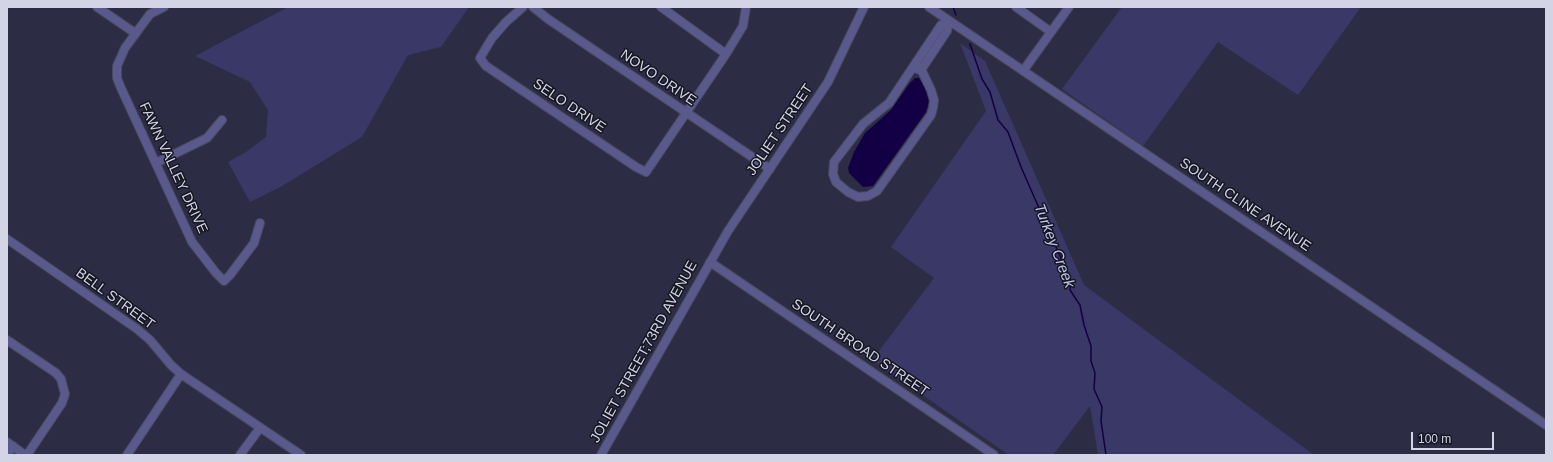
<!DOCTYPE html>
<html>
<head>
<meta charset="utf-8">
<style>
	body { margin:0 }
	#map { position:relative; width:1553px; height:462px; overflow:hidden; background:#2c2d45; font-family:Helvetica,sans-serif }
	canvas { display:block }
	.frame { position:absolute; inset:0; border:8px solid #d3d4e5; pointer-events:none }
	.scale { position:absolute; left:1411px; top:432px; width:83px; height:18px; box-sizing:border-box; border:2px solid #d3d4e5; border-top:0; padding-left:5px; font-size:12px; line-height:14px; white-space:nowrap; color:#d3d4e5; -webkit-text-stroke:3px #161622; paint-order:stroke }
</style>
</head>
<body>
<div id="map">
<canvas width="1553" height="462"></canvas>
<div class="frame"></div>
<div class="scale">100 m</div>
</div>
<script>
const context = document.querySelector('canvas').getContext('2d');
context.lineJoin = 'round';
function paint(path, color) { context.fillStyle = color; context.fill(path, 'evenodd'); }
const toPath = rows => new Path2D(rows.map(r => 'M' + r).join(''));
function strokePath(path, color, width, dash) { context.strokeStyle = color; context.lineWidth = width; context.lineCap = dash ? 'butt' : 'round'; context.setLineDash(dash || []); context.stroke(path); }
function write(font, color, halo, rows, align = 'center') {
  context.font = font + ' Helvetica,sans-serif'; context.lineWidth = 3; context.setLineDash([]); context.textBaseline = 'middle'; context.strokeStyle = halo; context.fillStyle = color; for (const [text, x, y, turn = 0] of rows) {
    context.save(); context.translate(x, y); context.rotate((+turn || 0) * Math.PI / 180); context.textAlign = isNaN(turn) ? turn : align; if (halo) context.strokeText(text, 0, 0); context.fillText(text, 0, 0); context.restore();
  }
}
paint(toPath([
	[288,7,469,7,441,47,408,55,362,137,282,186,250,202,228,162,246,152,266,137,268,110,250,82,195,56],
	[1122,7,1361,7,1298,95,1218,42,1143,146,1062,89],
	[960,43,985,61,1084,285,1314,455,1098,455,1090,406,1053,455,1009,455,872,360,934,278,891,247,986,111]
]), '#393866');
paint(toPath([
	[915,78,919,78,927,91,929,103,926,112,873,186,863,187,849,173,848,168,854,152,865,133,891,110,909,84]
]), '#130044');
strokePath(toPath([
	[953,7,956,15],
	[970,44,982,79,990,92,998,120,1008,132,1021,167,1071,281,1070,290,1080,305,1084,325,1091,346,1091,361,1095,373,1094,389,1102,407,1101,421,1106,455]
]), '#130044', 1.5);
const minor = toPath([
	[97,7,135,33],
	[164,7,150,14,125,48,117,66,117,78,121,88,192,242,216,273,224,281,230,275,254,243,260,223],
	[523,7,506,22,492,38,480,58,486,66,636,167,646,172,726,54,743,26,746,7],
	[533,7,548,19,770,169],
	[661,7,726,54],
	[929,7,1546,425],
	[1016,7,1051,32],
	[913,67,922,71,931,90,934,100,933,108,931,115,877,191,868,196,858,197,848,192,836,182,833,174,834,162,863,124,889,103,941,25,949,21],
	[921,70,947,31,949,21],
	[1023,71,1069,7],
	[156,163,207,138,222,120],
	[7,239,137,329,150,340,171,365,181,374,301,455],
	[710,262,994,455],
	[7,340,56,373,61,379,65,394,62,403,27,455],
	[7,442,25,455],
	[7,455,13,446],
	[127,455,181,374],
	[240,455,260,428],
	[601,455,728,231,828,82,864,7]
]);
strokePath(minor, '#47485f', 10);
strokePath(minor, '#595a8b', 8);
write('14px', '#d3d4e5', '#161622', [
	["NOVO DRIVE",658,78,34],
	["SELO DRIVE",569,106,34],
	["JOLIET STREET",780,130,-56],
	["FAWN VALLEY DRIVE",173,168,65],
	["SOUTH CLINE AVENUE",1245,205,34],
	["BELL STREET",115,299,36],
	["SOUTH BROAD STREET",860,348,34],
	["JOLIET STREET;73RD AVENUE",644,352,-61]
]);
write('italic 15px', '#c4c6f0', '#161622', [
	["Turkey Creek",1054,246,69]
]);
</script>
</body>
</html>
